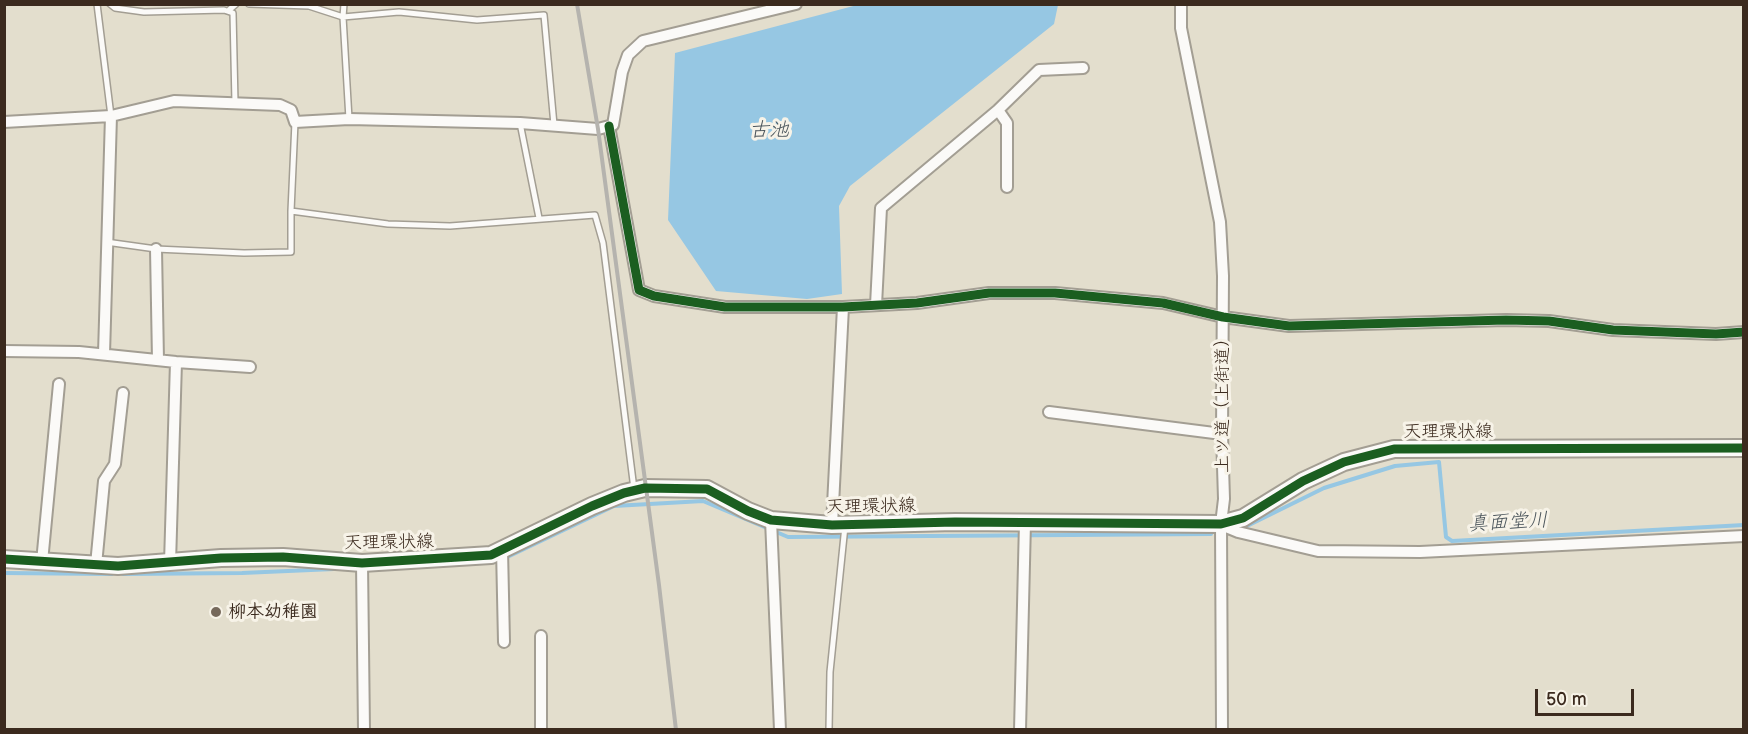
<!DOCTYPE html>
<html>
<head>
<meta charset="utf-8">
<style>
	body { margin:0 }
	#map { position:relative; width:1748px; height:734px; overflow:hidden; background:#e3decd; font-family:"Balsamiq Sans",sans-serif }
	canvas { display:block }
	.frame { position:absolute; inset:0; border:6px solid #3b2a1e; pointer-events:none }
	.scale { position:absolute; left:1535px; top:689px; width:99px; height:27px; box-sizing:border-box; border:3px solid #3b2a1e; border-top:0; padding-left:8px; font-size:18px; line-height:21px; white-space:nowrap; color:#3b2a1e; -webkit-text-stroke:4px #f7f3e8; paint-order:stroke }
</style>
</head>
<body>
<div id="map">
<canvas width="1748" height="734"></canvas>
<div class="frame"></div>
<div class="scale">50 m</div>
</div>
<script>
const context = document.querySelector('canvas').getContext('2d');
context.lineJoin = 'round';
function paint(path, color) { context.fillStyle = color; context.fill(path, 'evenodd'); }
const toPath = rows => new Path2D(rows.map(r => 'M' + r).join(''));
function strokePath(path, color, width, dash) { context.strokeStyle = color; context.lineWidth = width; context.lineCap = dash ? 'butt' : 'round'; context.setLineDash(dash || []); context.stroke(path); }
function write(font, color, halo, rows, align = 'center') {
  context.font = font + ' "Balsamiq Sans","Klee One",sans-serif'; context.lineWidth = 6; context.setLineDash([]); context.textBaseline = 'middle'; context.strokeStyle = halo; context.fillStyle = color; for (const [text, x, y, turn = 0] of rows) {
    context.save(); context.translate(x, y); context.rotate((+turn || 0) * Math.PI / 180); context.textAlign = isNaN(turn) ? turn : align; if (halo) context.strokeText(text, 0, 0); context.fillText(text, 0, 0); context.restore();
  }
}
paint(toPath([
	[861,4,1058,5,1054,24,850,186,839,206,842,294,807,299,716,291,668,220,675,53]
]), '#96c7e3');
strokePath(toPath([
	[1247,526,1324,488,1395,466,1439,462,1446,537,1452,541,1744,525],
	[492,562,499,561,614,506,703,501,788,537,1211,534],
	[4,573,112,574],
	[123,574,242,573,334,569]
]), '#96c7e3', 4);
const service = toPath([
	[97,4,111,116],
	[110,4,115,8,144,12,224,10,233,13,235,103],
	[249,4,309,6,343,17,399,12,477,20,544,15,554,125],
	[344,4,343,17,349,119],
	[228,11,236,4],
	[520,123,539,218],
	[291,211,388,224,450,226,595,215,603,243,634,489],
	[106,242,156,249,244,253,291,252,291,211,295,122],
	[829,730,830,672,845,526]
]);
const minor = toPath([
	[1181,4,1181,28,1220,222,1223,276,1222,434,1224,499,1221,524,1222,730],
	[998,110,1007,123,1007,187],
	[4,122,111,116,174,101,280,105,291,110,295,122,349,119,520,123,598,129,613,125,622,72,628,55,643,41,796,4],
	[609,126,639,290,654,296,725,307,843,307,917,303,989,293,1055,293,1163,303,1223,317,1289,326,1506,320,1549,321,1613,330,1716,334,1744,332],
	[156,249,158,360],
	[876,305,881,208,998,110,1039,70,1083,68],
	[4,351,79,352,176,362,250,367],
	[104,354,111,116],
	[1049,412,1222,434],
	[771,520,780,730],
	[832,525,843,307],
	[1221,525,1238,532,1318,551,1420,552,1744,536],
	[502,549,504,642],
	[42,562,59,384],
	[170,563,176,362],
	[362,563,364,730],
	[96,565,104,481,115,464,123,393],
	[541,636,541,730],
	[1020,730,1025,522]
]);
const primary = toPath([
	[4,559,118,566,221,558,283,557,362,563,491,555,592,506,624,493,645,488,707,489,748,511,771,520,832,525,955,522,1221,524,1243,518,1303,481,1344,462,1394,449,1744,448]
]);
strokePath(service, '#a39e93', 8);
strokePath(minor, '#a39e93', 14);
strokePath(primary, '#a39e93', 20);
strokePath(service, '#fbfaf8', 5);
strokePath(minor, '#fbfaf8', 10);
strokePath(primary, '#fbfaf8', 16);
strokePath(toPath([
	[577,4,598,129,659,585,676,730]
]), '#b5b3ae', 4);
strokePath(toPath([
	[609,126,639,290,654,296,725,307,843,307,917,303,989,293,1055,293,1163,303,1223,317,1289,326,1506,320,1549,321,1613,330,1716,334,1744,332],
	[4,559,118,566,221,558,283,557,362,563,491,555,592,506,624,493,645,488,707,489,748,511,771,520,832,525,955,522,1221,524,1243,518,1303,481,1344,462,1394,449,1744,448]
]), '#1b5e20', 9);
for (const [x, y, r, color] of [
	[216,612,6,"#76695b"]
]) { const dot = new Path2D(); dot.arc(x, y, r, 0, 2 * Math.PI); context.fillStyle = color; context.fill(dot); strokePath(dot, '#f7f3e8', 2); }
write('18px', '#3b2a1e', '#f7f3e8', [
	["上ツ道（上街道）",1223,401,-90],
	["天理環状線",1448,432],
	["天理環状線",871,507,-1],
	["天理環状線",389,543,-1]
]);
write('bold 18px', '#3b2a1e', '#f7f3e8', [
	["柳本幼稚園",228,612]
], 'left');
write('italic 20px', '#4c565c', '#f7f3e8', [
	["古池",769,131],
	["真面堂川",1508,523,-3]
]);
</script>
</body>
</html>
